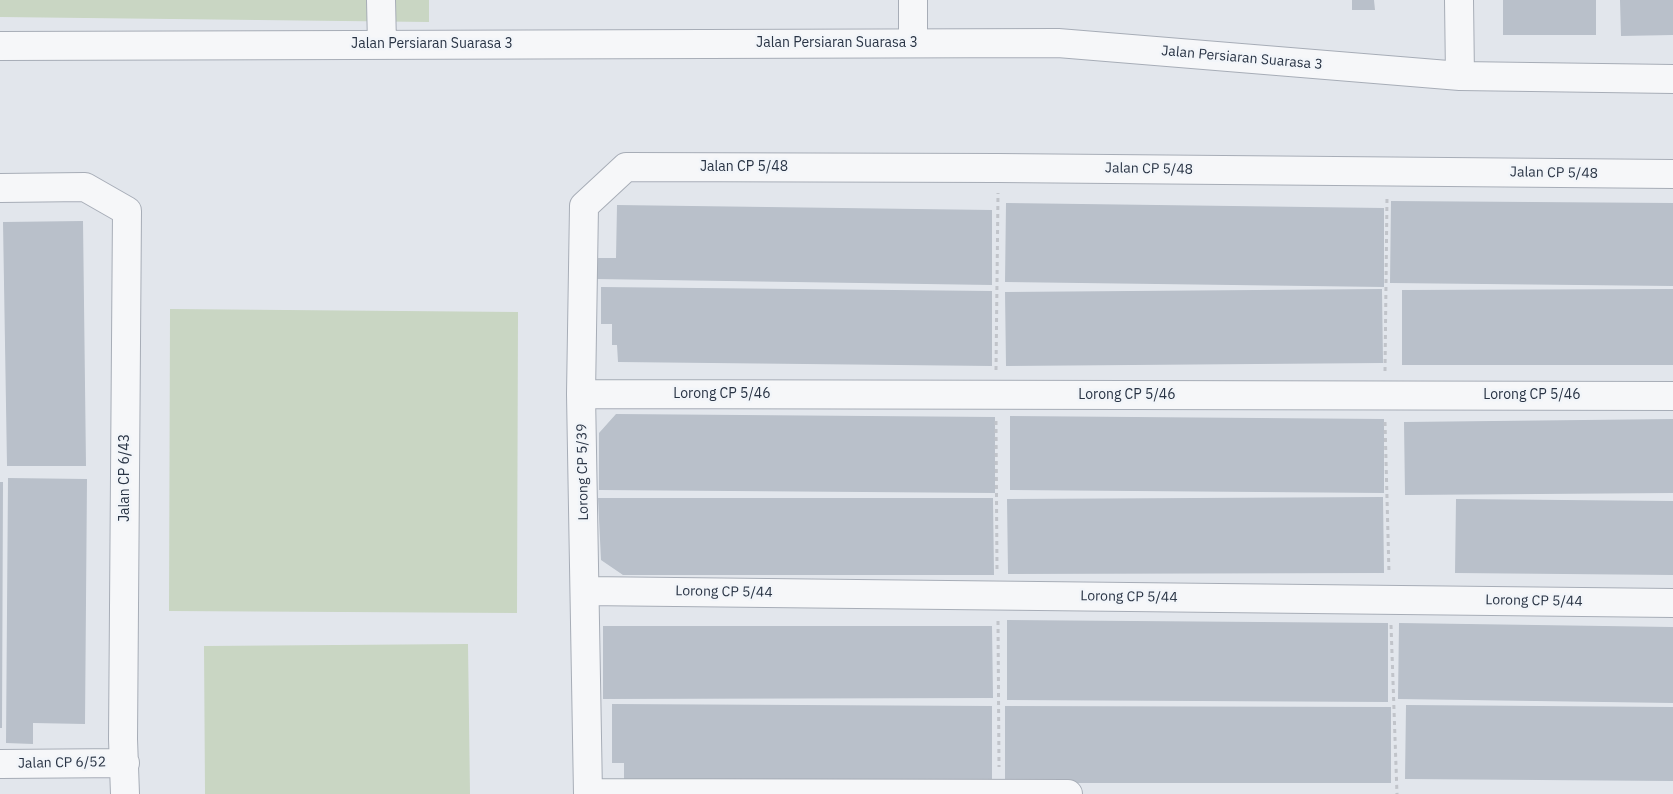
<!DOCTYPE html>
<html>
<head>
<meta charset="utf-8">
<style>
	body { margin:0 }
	canvas { display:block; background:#e2e6ec }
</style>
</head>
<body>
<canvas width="1673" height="794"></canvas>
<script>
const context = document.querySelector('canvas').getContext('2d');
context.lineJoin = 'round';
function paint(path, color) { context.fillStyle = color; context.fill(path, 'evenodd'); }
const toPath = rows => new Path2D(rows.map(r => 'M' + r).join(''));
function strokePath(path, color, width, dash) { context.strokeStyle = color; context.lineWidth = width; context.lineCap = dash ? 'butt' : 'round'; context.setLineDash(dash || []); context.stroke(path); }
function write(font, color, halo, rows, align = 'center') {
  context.font = font + ' "IBM Plex Sans",sans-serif'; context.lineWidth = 5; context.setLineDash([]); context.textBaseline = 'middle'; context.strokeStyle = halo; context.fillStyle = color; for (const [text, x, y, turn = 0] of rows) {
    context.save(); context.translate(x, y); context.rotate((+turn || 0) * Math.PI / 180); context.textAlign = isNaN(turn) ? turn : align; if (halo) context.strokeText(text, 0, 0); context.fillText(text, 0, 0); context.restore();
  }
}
paint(toPath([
	[0,0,429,0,429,22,0,17],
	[170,309,518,312,517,613,169,611],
	[468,644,470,794,205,794,204,646]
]), '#c9d6c3');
paint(toPath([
	[1352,0,1374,0,1375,10,1352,10],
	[1503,0,1596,0,1596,35,1503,35],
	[1620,0,1673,0,1673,35,1621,36],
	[1391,201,1673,203,1673,286,1390,283],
	[1006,203,1384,208,1384,287,1005,282],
	[617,205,992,210,992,285,595,279,595,258,616,258],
	[83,221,86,466,7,466,3,222],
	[601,287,992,291,992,366,618,362,617,345,612,345,612,324,601,324],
	[1382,289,1383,363,1006,366,1005,292],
	[1673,289,1673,365,1402,365,1402,290],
	[616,414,995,417,995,493,599,490,599,433],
	[1010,416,1384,419,1384,493,1010,490],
	[1673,419,1673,493,1405,495,1404,422],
	[8,478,87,479,85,724,33,723,33,744,6,743],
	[0,482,3,482,2,728,0,728],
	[1383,497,1384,573,1008,574,1007,499],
	[598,498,993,498,994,575,623,575,601,560],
	[1456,499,1673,501,1673,575,1455,573],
	[1007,620,1388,623,1388,702,1007,700],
	[1399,623,1673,627,1673,703,1398,699],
	[603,626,992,626,993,698,603,699],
	[612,704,992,706,992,783,624,781,624,763,612,763],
	[1406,705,1673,707,1673,781,1405,779],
	[1005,706,1391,707,1391,783,1005,783]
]), '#b9c0ca');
const minor = toPath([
	[381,0,382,44],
	[913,0,913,42],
	[1459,0,1460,76],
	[0,46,1058,43,1460,76,1673,79],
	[0,188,85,187,127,211,123,739,125,794],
	[581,394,1673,396],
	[585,591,1673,603],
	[0,764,125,763],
	[588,793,1068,794],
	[588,794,581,394,584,206,626,167,998,168,1673,174]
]);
strokePath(minor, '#a7adb7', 30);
strokePath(toPath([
	[996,370,998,193],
	[1385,371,1387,197],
	[996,421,997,570],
	[1385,422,1389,573],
	[998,621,999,767],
	[1391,625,1397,794]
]), '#c1c4ca', 3, [4, 4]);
strokePath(minor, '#f6f7f9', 28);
write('14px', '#293445', '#f2f5f9', [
	["Jalan Persiaran Suarasa 3",837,43],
	["Jalan Persiaran Suarasa 3",432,44],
	["Jalan Persiaran Suarasa 3",1242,58,5],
	["Jalan CP 5/48",744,167],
	["Jalan CP 5/48",1149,169,1],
	["Jalan CP 5/48",1554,173,1],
	["Lorong CP 5/46",722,394],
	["Lorong CP 5/46",1127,395],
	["Lorong CP 5/46",1532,395],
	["Lorong CP 5/39",583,472,-91],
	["Jalan CP 6/43",125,478,-90],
	["Lorong CP 5/44",724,592,1],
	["Lorong CP 5/44",1129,597,1],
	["Lorong CP 5/44",1534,601,1],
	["Jalan CP 6/52",62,763,-1]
]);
</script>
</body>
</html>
